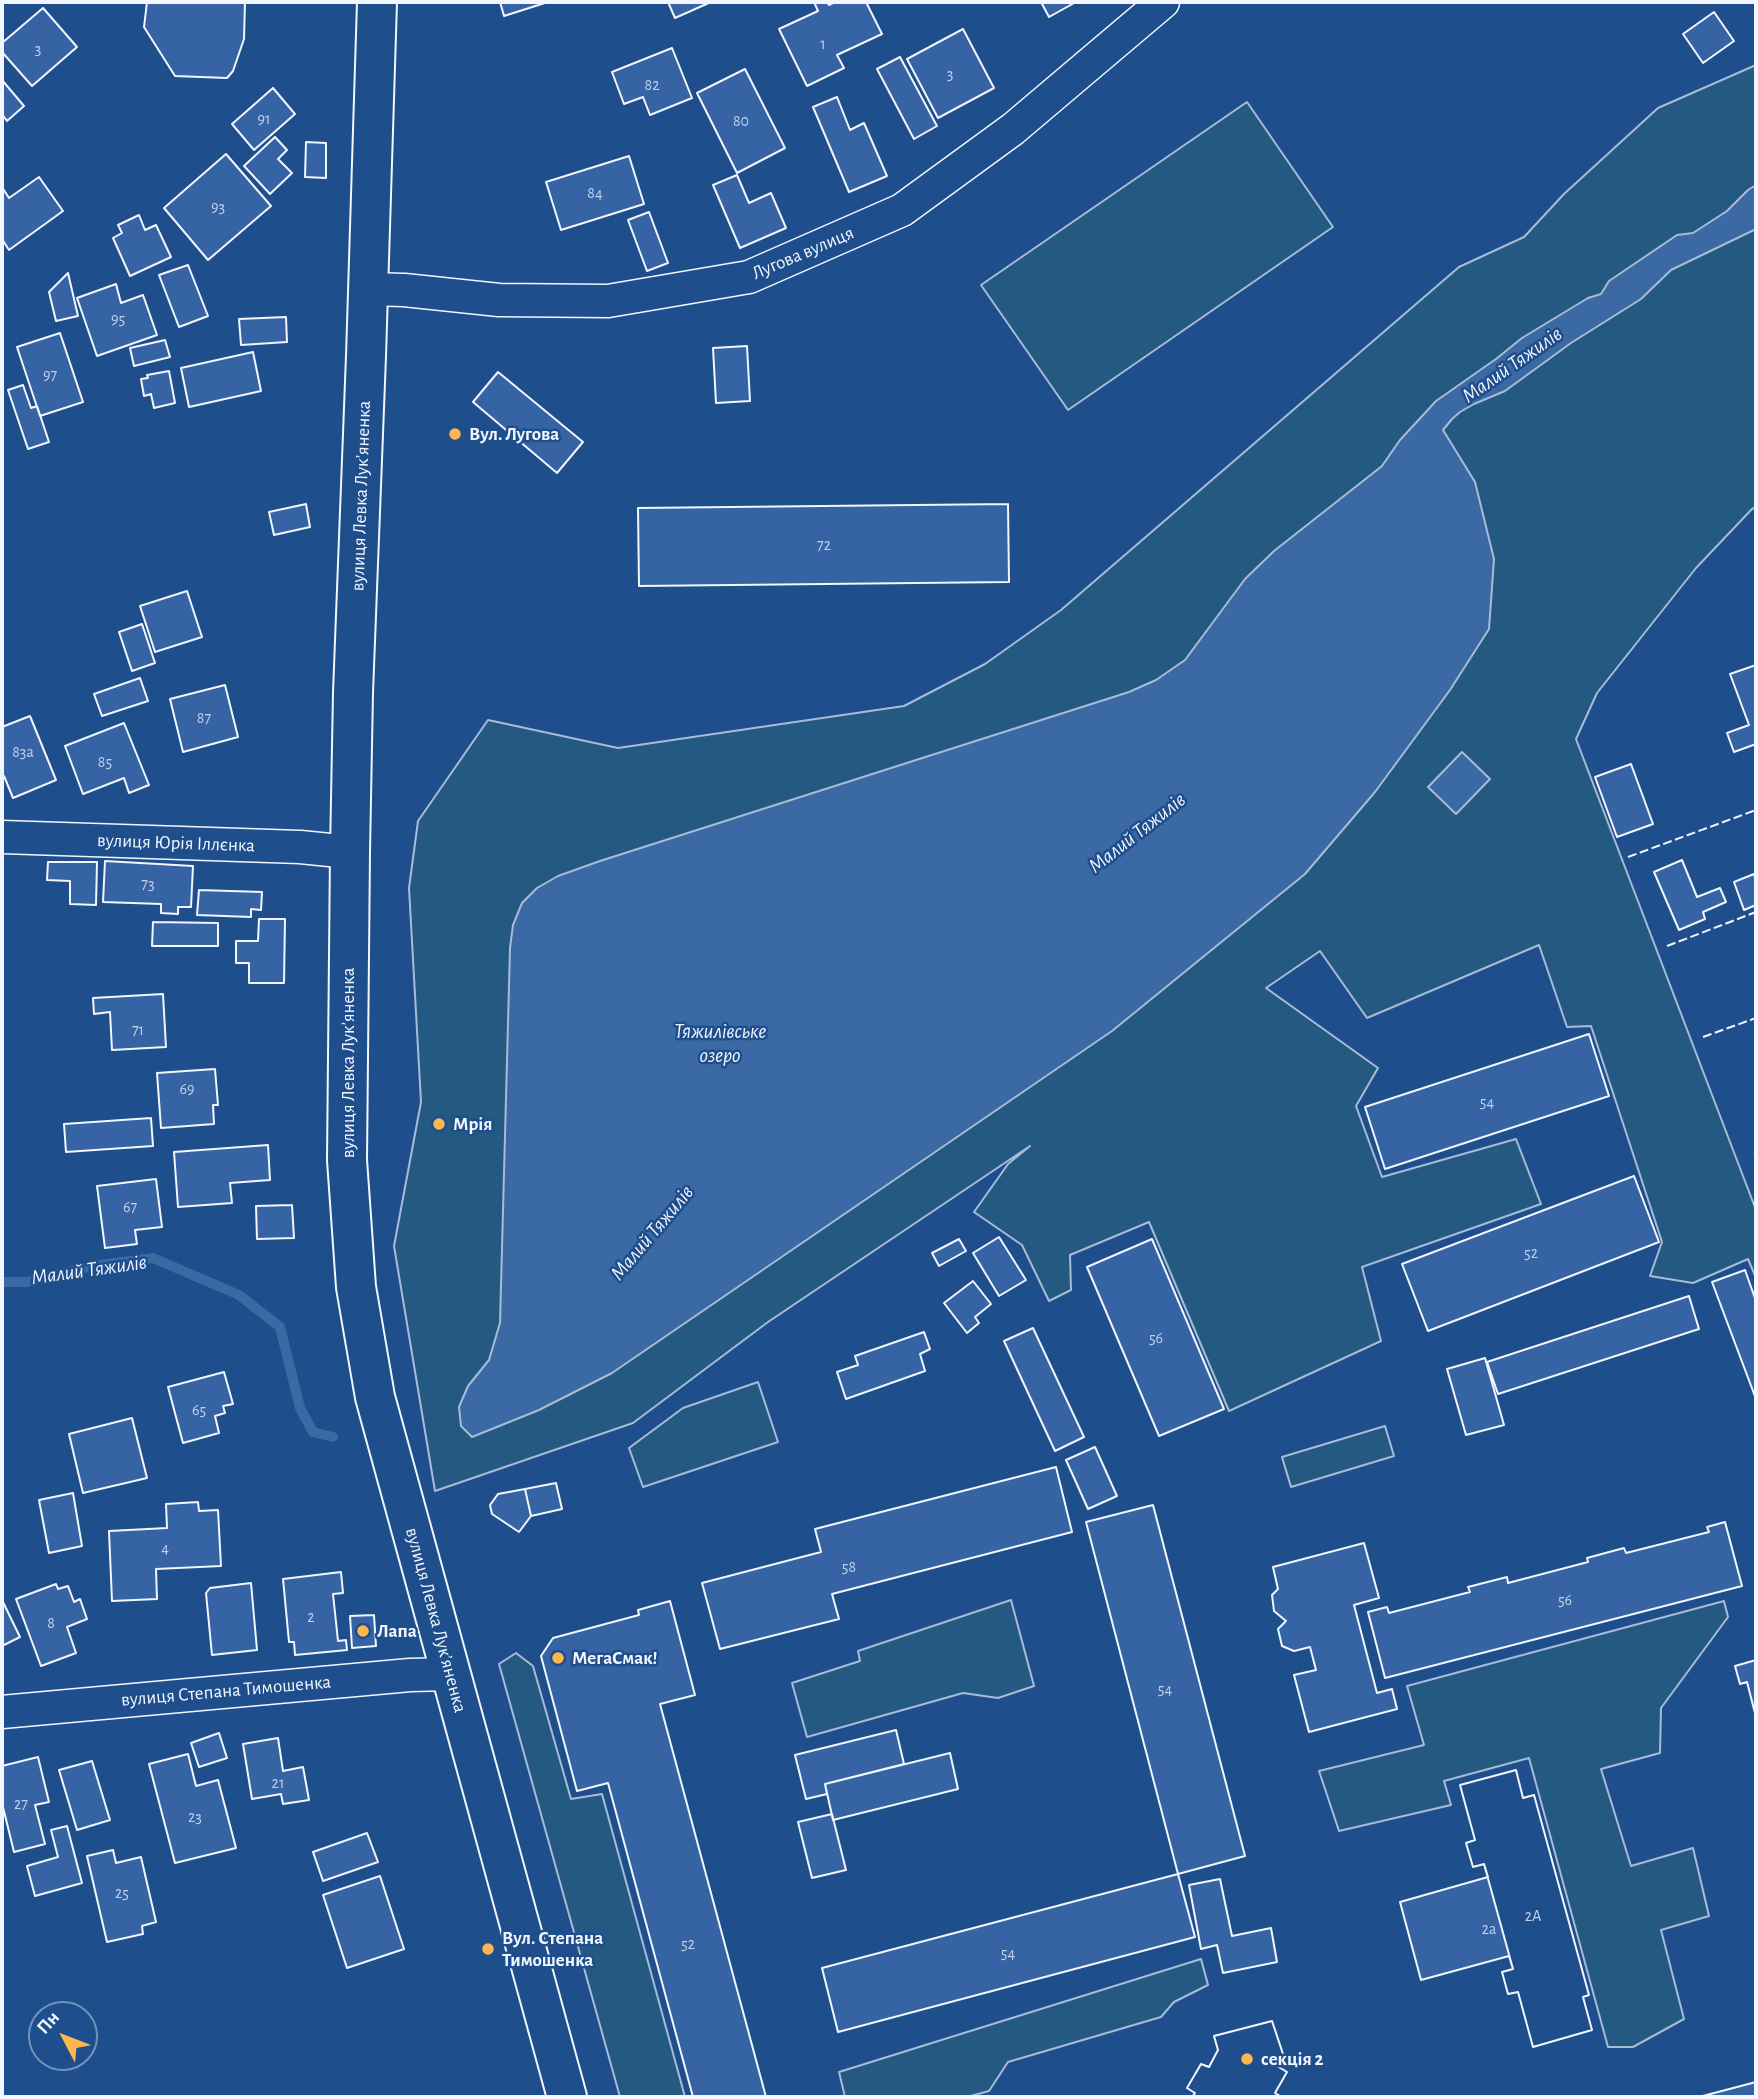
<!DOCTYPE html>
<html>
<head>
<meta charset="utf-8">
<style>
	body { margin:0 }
	#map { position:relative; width:1758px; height:2099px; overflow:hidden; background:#1f4e8c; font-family:"Alegreya Sans",sans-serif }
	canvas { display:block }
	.frame { position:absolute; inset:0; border:4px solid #f2f6ff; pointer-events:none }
	.north { position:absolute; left:28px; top:2001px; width:70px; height:70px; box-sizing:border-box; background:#1f4e8c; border:2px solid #7391ba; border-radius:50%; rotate:312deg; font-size:19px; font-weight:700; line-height:28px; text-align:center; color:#f2f6ff }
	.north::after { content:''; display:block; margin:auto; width:24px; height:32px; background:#ffb74d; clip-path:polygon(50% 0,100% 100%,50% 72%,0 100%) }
</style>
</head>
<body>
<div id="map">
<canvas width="1758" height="2099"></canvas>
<div class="frame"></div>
<div class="north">Пн</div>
</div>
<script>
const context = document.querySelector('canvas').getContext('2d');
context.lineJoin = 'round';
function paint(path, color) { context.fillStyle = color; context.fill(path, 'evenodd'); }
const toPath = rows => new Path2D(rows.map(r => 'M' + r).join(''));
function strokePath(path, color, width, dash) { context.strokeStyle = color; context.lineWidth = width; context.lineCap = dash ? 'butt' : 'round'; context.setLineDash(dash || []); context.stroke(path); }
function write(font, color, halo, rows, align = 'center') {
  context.font = font + ' "Alegreya Sans",sans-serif'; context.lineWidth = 5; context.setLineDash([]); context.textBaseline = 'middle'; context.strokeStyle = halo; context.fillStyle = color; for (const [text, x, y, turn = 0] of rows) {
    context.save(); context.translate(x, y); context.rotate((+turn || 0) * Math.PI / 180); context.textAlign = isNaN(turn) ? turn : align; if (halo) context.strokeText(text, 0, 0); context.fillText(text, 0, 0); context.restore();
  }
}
const green = toPath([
	[1756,65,1756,507,1752,509,1696,568,1597,693,1576,739,1756,1210,1756,1278,1748,1259,1693,1283,1650,1276,1662,1242,1591,1026,1567,1027,1539,945,1367,1018,1320,951,1266,988,1378,1068,1356,1106,1382,1177,1516,1139,1541,1204,1362,1267,1381,1341,1229,1411,1149,1222,1070,1255,1071,1290,1049,1301,1022,1245,974,1212,1008,1164,1030,1146,768,1322,633,1423,435,1491,394,1246,421,1102,409,888,418,821,488,720,618,748,904,706,985,664,1061,610,1459,267,1524,237,1564,194,1658,108,1756,65],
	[1247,102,1333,227,1068,410,981,285,1247,102],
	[758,1382,778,1442,643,1487,629,1448,683,1408,758,1382],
	[1385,1426,1394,1456,1291,1487,1282,1457,1385,1426],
	[1011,1600,1034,1686,998,1698,963,1693,807,1737,792,1683,860,1661,858,1651,1011,1600],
	[1724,1601,1728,1617,1661,1708,1660,1753,1601,1769,1631,1866,1693,1848,1709,1916,1661,1930,1684,2019,1633,2047,1608,2047,1529,1758,1444,1781,1451,1805,1339,1831,1319,1771,1424,1745,1407,1686,1724,1601],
	[516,1653,533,1666,571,1799,602,1794,685,2097,620,2097,499,1664,516,1653],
	[1201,1959,1208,1985,1174,2002,1161,2017,1008,2062,989,2091,967,2097,845,2097,839,2072,1201,1959]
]);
paint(green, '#245a82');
strokePath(green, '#a8bbd7', 2);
const water = toPath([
	[1756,185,1756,229,1671,270,1641,299,1571,343,1505,391,1474,404,1460,412,1452,419,1443,430,1475,482,1494,559,1489,629,1450,690,1375,792,1305,874,1112,1031,612,1373,539,1410,472,1437,461,1426,459,1407,468,1386,489,1360,500,1323,510,948,513,925,522,903,537,888,558,876,600,861,1129,692,1156,680,1185,660,1245,579,1274,551,1382,466,1400,440,1436,401,1496,359,1522,338,1588,298,1601,294,1609,281,1677,235,1693,233,1727,211,1748,190,1756,185],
	[1462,752,1490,779,1456,814,1428,787,1462,752]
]);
paint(water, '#3b69a3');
strokePath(water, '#a8bbd7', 2);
strokePath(toPath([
	[2,1282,27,1282,92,1266,153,1258,239,1295,280,1327,300,1408,313,1432,333,1437]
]), '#3b69a3', 10);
const building = toPath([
	[147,2,245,2,244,39,233,71,227,78,175,76,144,27,147,2],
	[500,2,548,2,504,16,500,2],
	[668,2,711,2,675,18,668,2],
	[814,2,827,2,829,5,835,2,866,2,882,34,837,55,844,68,807,86,779,29,818,11,814,2],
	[1041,2,1076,2,1049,17,1041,2],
	[43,8,77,47,32,86,2,52,2,43,43,8],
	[1714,12,1734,41,1703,63,1683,34,1714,12],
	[963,29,994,88,938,118,907,59,963,29],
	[672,48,692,98,650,115,643,97,624,104,612,72,672,48],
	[900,57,937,126,914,139,877,69,900,57],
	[745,69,785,148,737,173,697,93,745,69],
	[2,80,24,106,7,121,2,114,2,80],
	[273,88,295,114,254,150,232,124,273,88],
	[837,97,850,130,864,123,887,176,849,192,813,107,837,97],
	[275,137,287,150,278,159,292,173,270,194,244,166,275,137],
	[306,142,326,143,326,178,305,177,306,142],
	[226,154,271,206,208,260,164,208,226,154],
	[629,156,644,204,561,230,546,182,629,156],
	[737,175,749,203,771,193,786,228,740,248,713,185,737,175],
	[39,177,63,211,9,250,2,239,2,187,9,198,39,177],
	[649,212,668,263,647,271,628,220,649,212],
	[139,215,145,230,156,225,171,257,130,276,113,238,122,233,118,225,139,215],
	[188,265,208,316,179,327,159,275,188,265],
	[68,273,78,316,56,321,49,292,68,273],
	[116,284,121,303,143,295,157,335,97,356,77,298,116,284],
	[286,317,287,342,241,345,239,319,286,317],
	[60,333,83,402,40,416,17,347,60,333],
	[165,340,170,357,134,366,130,348,165,340],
	[747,346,750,401,716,403,713,348,747,346],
	[253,352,261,391,189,407,181,368,253,352],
	[169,371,175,403,154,408,151,394,144,396,141,379,148,378,147,375,169,371],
	[498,372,583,442,557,473,473,402,498,372],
	[23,385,31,408,37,406,49,442,28,449,8,390,23,385],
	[306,504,310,527,274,535,269,512,306,504],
	[1008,504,1009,582,639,586,638,508,1008,504],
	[187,591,202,637,155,652,140,606,187,591],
	[142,624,155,663,132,671,119,632,142,624],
	[1756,665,1756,746,1756,744,1734,752,1727,733,1749,725,1730,674,1756,665],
	[140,678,148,701,102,716,94,694,140,678],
	[225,685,238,737,183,752,170,699,225,685],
	[30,716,56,780,13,798,4,776,2,777,2,727,30,716],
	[124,723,149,785,129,793,124,778,83,794,65,746,124,723],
	[1631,764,1653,824,1617,837,1595,777,1631,764],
	[1682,860,1697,897,1720,888,1726,902,1703,912,1705,919,1679,930,1654,872,1682,860],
	[105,861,193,866,191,907,178,907,178,914,161,913,161,904,103,902,105,861],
	[48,862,97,862,96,905,70,904,70,881,47,880,48,862],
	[1754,874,1756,881,1756,905,1744,910,1734,882,1754,874],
	[199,890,262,892,261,910,251,909,251,917,197,915,199,890],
	[259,919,285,919,284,983,249,983,249,963,236,963,236,941,258,941,259,919],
	[153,922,218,923,218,946,152,946,153,922],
	[163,994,166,1047,112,1050,110,1012,94,1014,93,998,163,994],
	[1589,1034,1609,1096,1385,1169,1365,1107,1589,1034],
	[215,1069,218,1105,213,1105,214,1124,161,1128,157,1073,215,1069],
	[151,1118,153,1146,66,1152,64,1124,151,1118],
	[268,1145,270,1180,230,1183,232,1203,178,1207,174,1152,268,1145],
	[1634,1176,1659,1242,1428,1331,1402,1264,1634,1176],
	[156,1179,162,1227,135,1230,137,1244,105,1248,97,1186,156,1179],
	[292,1205,294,1238,257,1239,256,1206,292,1205],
	[999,1237,1026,1280,999,1296,973,1253,999,1237],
	[959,1239,966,1251,939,1266,932,1253,959,1239],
	[1152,1239,1224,1409,1159,1436,1087,1267,1152,1239],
	[1745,1270,1756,1301,1756,1399,1712,1282,1745,1270],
	[973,1281,991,1304,975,1317,979,1323,967,1333,944,1303,973,1281],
	[1689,1296,1699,1329,1498,1394,1487,1362,1689,1296],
	[1033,1328,1084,1437,1055,1451,1004,1341,1033,1328],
	[924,1332,930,1349,920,1354,925,1371,846,1399,837,1372,858,1365,855,1356,924,1332],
	[1485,1358,1504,1425,1466,1435,1447,1369,1485,1358],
	[224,1372,233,1404,223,1406,225,1413,215,1416,219,1433,183,1443,168,1387,224,1372],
	[132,1418,147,1478,83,1493,69,1434,132,1418],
	[1095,1447,1117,1496,1088,1509,1066,1460,1095,1447],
	[1056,1467,1072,1532,832,1594,839,1619,720,1649,702,1583,821,1552,815,1529,1056,1467],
	[556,1483,562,1509,531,1516,525,1489,556,1483],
	[525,1489,531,1516,519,1532,492,1514,490,1505,498,1494,525,1489],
	[73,1493,82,1546,49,1553,39,1500,73,1493],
	[198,1502,199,1511,218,1510,221,1566,156,1569,157,1599,112,1601,109,1531,167,1528,166,1504,198,1502],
	[1153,1505,1245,1856,1178,1874,1086,1522,1153,1505],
	[1725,1522,1742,1586,1385,1678,1368,1612,1387,1607,1389,1613,1470,1592,1468,1587,1507,1577,1508,1583,1588,1562,1587,1558,1624,1548,1626,1553,1709,1532,1707,1527,1725,1522],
	[1364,1543,1379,1598,1354,1605,1377,1693,1392,1689,1397,1709,1309,1732,1294,1675,1316,1670,1310,1647,1294,1651,1282,1646,1278,1629,1286,1621,1274,1611,1272,1595,1278,1589,1273,1567,1364,1543],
	[341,1572,343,1593,333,1594,338,1641,346,1640,347,1650,295,1655,294,1642,289,1642,283,1579,341,1572],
	[251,1583,257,1650,212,1655,206,1593,210,1588,251,1583],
	[56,1584,58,1589,68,1586,74,1602,80,1599,87,1619,67,1627,76,1653,41,1666,16,1599,56,1584],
	[2,1600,20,1637,2,1646,2,1600],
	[670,1601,695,1695,660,1704,766,2097,693,2097,608,1783,577,1791,541,1656,553,1638,639,1615,638,1610,670,1601],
	[374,1615,376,1646,352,1648,350,1616,374,1615],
	[1756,1660,1756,1717,1747,1682,1740,1684,1735,1666,1756,1660],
	[896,1730,904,1764,825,1784,827,1794,806,1799,795,1755,896,1730],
	[219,1733,227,1758,199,1767,191,1743,219,1733],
	[278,1738,283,1771,303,1767,309,1800,283,1804,281,1794,252,1799,243,1744,278,1738],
	[950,1753,958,1789,833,1820,825,1784,950,1753],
	[188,1754,196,1786,218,1780,236,1848,175,1863,149,1764,188,1754],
	[38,1757,49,1802,35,1805,45,1844,14,1852,2,1803,2,1766,38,1757],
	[92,1761,110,1820,77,1830,59,1770,92,1761],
	[1516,1770,1523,1798,1534,1795,1589,1995,1583,1997,1592,2030,1533,2047,1518,1992,1508,1994,1502,1972,1513,1969,1509,1956,1421,1980,1400,1902,1488,1877,1484,1864,1473,1867,1466,1843,1475,1840,1460,1785,1516,1770],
	[1516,1770,1523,1798,1534,1795,1589,1995,1583,1997,1592,2030,1533,2047,1518,1992,1508,1994,1502,1972,1513,1969,1484,1864,1473,1867,1466,1843,1475,1840,1460,1785,1516,1770],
	[832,1814,846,1870,812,1878,798,1822,832,1814],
	[67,1826,82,1883,35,1896,27,1866,58,1857,51,1830,67,1826],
	[367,1833,378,1862,323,1881,313,1852,367,1833],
	[113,1850,116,1863,141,1857,156,1922,142,1926,143,1934,107,1942,87,1856,113,1850],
	[1178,1874,1195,1937,838,2032,822,1968,1178,1874],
	[380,1876,404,1949,347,1968,323,1895,380,1876],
	[1220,1879,1232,1936,1271,1928,1277,1962,1223,1973,1217,1945,1201,1949,1189,1885,1220,1879],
	[1272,2021,1283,2054,1277,2066,1287,2072,1275,2093,1280,2096,1279,2097,1192,2097,1195,2093,1187,2088,1201,2064,1209,2067,1218,2050,1214,2036,1272,2021],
	[1272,2021,1283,2054,1277,2066,1287,2072,1275,2093,1280,2096,1279,2097,1192,2097,1195,2093,1187,2088,1201,2064,1209,2067,1218,2050,1214,2036,1272,2021],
	[1756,2082,1756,2097,1699,2097,1756,2082]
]);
paint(building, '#3563a3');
strokePath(building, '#f2f6ff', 2);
const minor = toPath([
	[368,289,404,290,499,300,608,301,749,277,902,210,1013,129,1163,2],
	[2,837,300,847,350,852],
	[2,1712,410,1675,451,1674]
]);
const primary = toPath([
	[377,2,366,356,353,693,350,852,347,1160,356,1287,375,1397,567,2097]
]);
strokePath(minor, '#f2f6ff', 35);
strokePath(primary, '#f2f6ff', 42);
strokePath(minor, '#1f4e8c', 32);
strokePath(primary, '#1f4e8c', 38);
strokePath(toPath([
	[1628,857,1756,810],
	[1667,946,1756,912],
	[1703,1037,1756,1018],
	[1754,1153,1756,1152]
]), '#f2f6ff', 2, [9, 3.5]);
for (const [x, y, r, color] of [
	[455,434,7,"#ffb74d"],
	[439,1124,7,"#ffb74d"],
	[363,1631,7,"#ffb74d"],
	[558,1658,7,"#ffb74d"],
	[488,1949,7,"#ffb74d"],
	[1247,2059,7,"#ffb74d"]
]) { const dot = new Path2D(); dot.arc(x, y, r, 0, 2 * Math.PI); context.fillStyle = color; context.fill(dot); strokePath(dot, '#1f4e8c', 2.5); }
write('16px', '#c3d1e8', null, [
	["1",823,44],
	["3",38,49],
	["3",950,74],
	["82",652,85],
	["91",264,119],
	["80",741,121],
	["84",595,193],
	["93",218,207],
	["95",118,319],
	["97",50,375],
	["72",824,545],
	["87",204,718],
	["83а",23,752],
	["85",105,762],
	["73",148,884],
	["71",138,1030],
	["69",187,1089],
	["54",1487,1102],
	["67",130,1207],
	["52",1531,1253],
	["56",1156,1338],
	["65",199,1410],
	["4",165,1548],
	["58",849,1567],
	["56",1565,1600],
	["2",311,1617],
	["8",51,1623],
	["54",1165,1689],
	["21",278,1783],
	["27",21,1804],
	["23",195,1817],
	["25",122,1893],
	["2А",1533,1916],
	["2а",1489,1929],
	["52",688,1944],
	["54",1008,1953]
]);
write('19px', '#f2f6ff', '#1f4e8c', [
	["Лугова вулиця",803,253,-23],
	["вулиця Левка Лукʼяненка",361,496,-88],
	["вулиця Юрія Іллєнка",176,843,2],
	["вулиця Левка Лукʼяненка",348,1063,-90],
	["вулиця Левка Лукʼяненка",436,1620,75],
	["вулиця Степана Тимошенка",226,1691,-5]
]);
write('bold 19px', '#f2f6ff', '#1f4e8c', [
	["Вул. Лугова",469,434],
	["Мрія",453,1124],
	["Лапа",377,1631],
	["МегаСмак!",572,1658],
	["Вул. Степана",502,1938],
	["Тимошенка",502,1960],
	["секція 2",1261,2059]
], 'left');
write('italic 21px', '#f2f6ff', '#1f4e8c', [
	["Малий Тяжилів",1512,365,-35],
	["Малий Тяжилів",1137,833,-38],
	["Тяжилівське",720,1032],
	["озеро",720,1056],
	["Малий Тяжилів",652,1233,-50],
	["Малий Тяжилів",89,1270,-8]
]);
</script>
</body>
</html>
